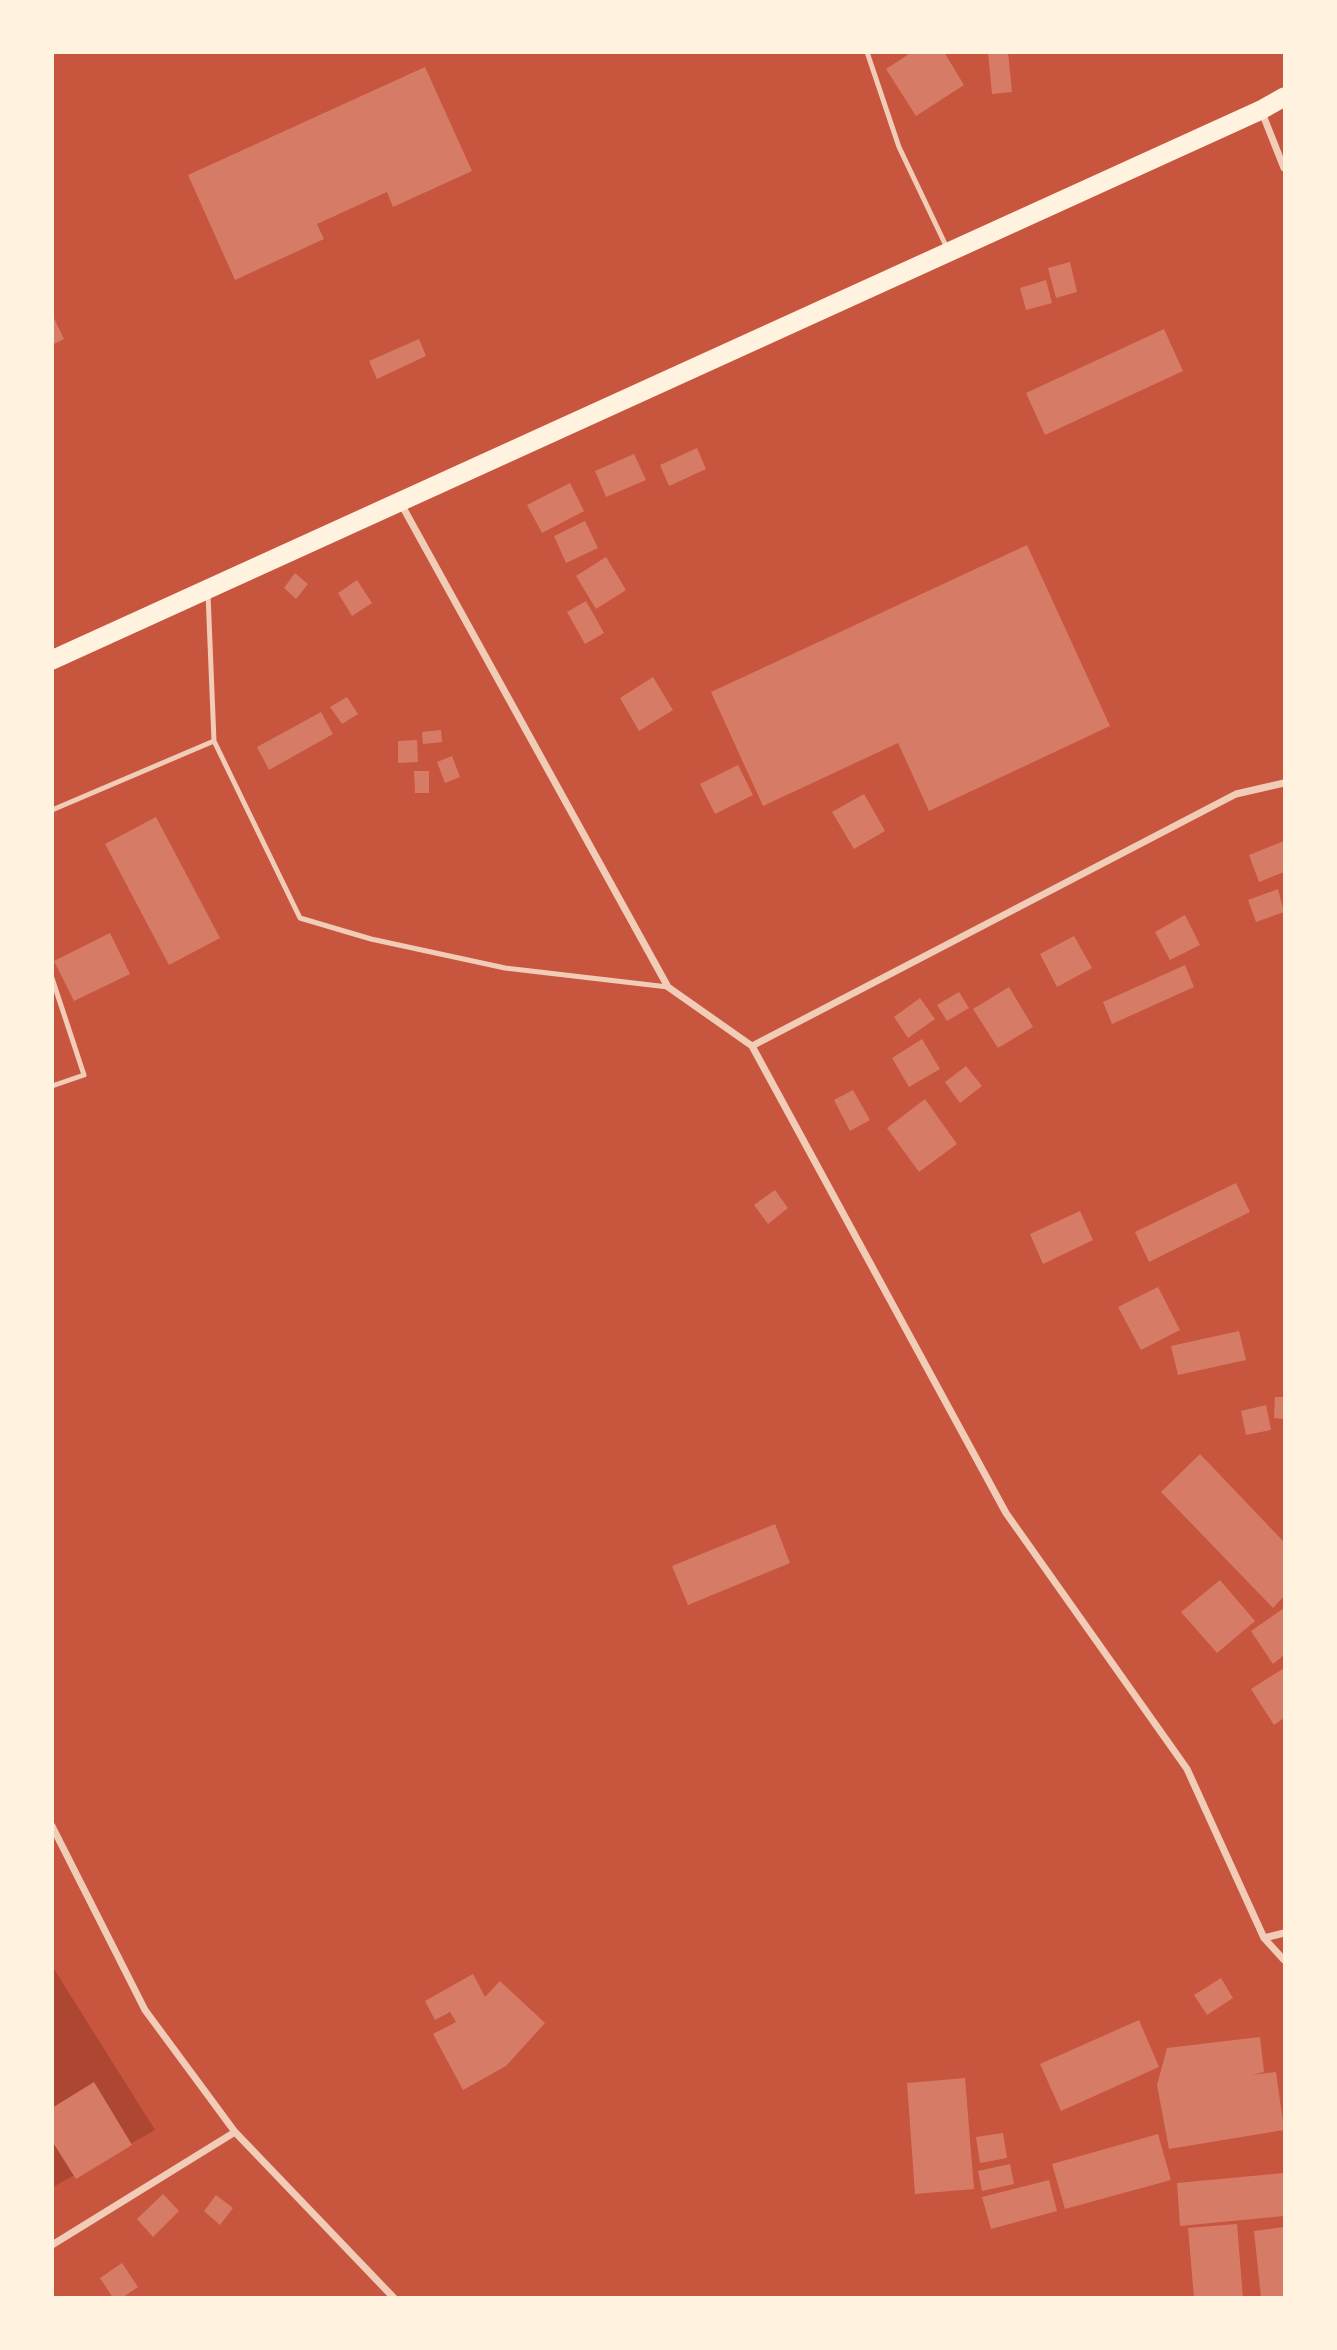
<!DOCTYPE html>
<html>
<head>
<meta charset="utf-8">
<style>
	body { margin:0 }
	#map { position:relative; width:1337px; height:2350px; overflow:hidden; background:#c8553d; font-family:Roboto,sans-serif }
	canvas { display:block }
	.frame { position:absolute; inset:0; border:54px solid #fff3e0; pointer-events:none }
</style>
</head>
<body>
<div id="map">
<canvas width="1337" height="2350"></canvas>
<div class="frame"></div>
</div>
<script>
const context = document.querySelector('canvas').getContext('2d');
context.lineJoin = 'round';
function paint(path, color) { context.fillStyle = color; context.fill(path, 'evenodd'); }
const toPath = rows => new Path2D(rows.map(r => 'M' + r).join(''));
function strokePath(path, color, width, dash) { context.strokeStyle = color; context.lineWidth = width; context.lineCap = dash ? 'butt' : 'round'; context.setLineDash(dash || []); context.stroke(path); }
paint(toPath([
	[52,1966,155,2130,53,2187,52,2187]
]), '#ae4732');
paint(toPath([
	[912,52,944,52,964,85,916,116,886,69],
	[988,52,1008,52,1012,92,992,94],
	[425,67,472,171,393,207,387,192,317,224,324,239,235,280,188,175],
	[1070,262,1077,292,1056,298,1048,268],
	[1046,280,1052,303,1026,310,1020,288],
	[52,314,64,339,52,345],
	[1164,329,1183,371,1045,435,1026,393],
	[419,339,426,356,377,379,369,361],
	[697,448,706,469,669,486,660,465],
	[634,454,646,480,606,497,595,471],
	[570,483,584,511,542,533,527,505],
	[585,521,598,548,566,563,554,536],
	[1027,545,1110,726,929,811,898,743,763,806,711,692],
	[606,557,626,590,596,609,576,576],
	[295,573,308,584,296,599,284,588],
	[357,580,372,603,352,616,338,593],
	[586,601,604,633,585,644,567,612],
	[653,677,673,710,639,731,620,698],
	[347,697,358,714,342,724,330,707],
	[321,712,333,734,269,770,257,747],
	[441,730,442,742,423,744,422,732],
	[417,740,418,762,398,763,398,741],
	[452,756,460,777,445,783,437,762],
	[738,765,753,795,715,814,700,784],
	[414,771,429,771,429,793,415,793],
	[864,794,885,831,854,849,832,812],
	[156,817,220,938,169,965,105,844],
	[1284,841,1284,872,1259,882,1249,855],
	[1278,889,1284,912,1256,922,1248,900],
	[1185,915,1200,945,1170,960,1155,932],
	[110,933,130,974,74,1001,54,961],
	[1074,936,1092,968,1057,987,1040,954],
	[1185,965,1194,987,1112,1024,1103,1002],
	[1009,987,1033,1027,998,1048,973,1009],
	[959,992,969,1008,947,1021,937,1005],
	[920,998,935,1019,908,1038,894,1017],
	[922,1039,940,1069,909,1087,892,1058],
	[966,1066,982,1086,960,1103,945,1082],
	[853,1090,870,1120,850,1131,834,1100],
	[925,1099,957,1144,919,1172,887,1128],
	[1236,1183,1250,1212,1149,1262,1135,1232],
	[775,1190,788,1208,768,1224,754,1205],
	[1080,1211,1093,1240,1043,1264,1030,1234],
	[1158,1287,1180,1330,1141,1350,1118,1307],
	[1239,1331,1246,1360,1178,1375,1171,1346],
	[1275,1397,1284,1397,1284,1419,1274,1418],
	[1266,1405,1271,1430,1246,1435,1241,1411],
	[1200,1454,1284,1542,1284,1596,1273,1608,1161,1492],
	[775,1524,790,1563,688,1605,672,1566],
	[1220,1580,1255,1621,1217,1653,1181,1612],
	[1284,1608,1284,1655,1273,1664,1251,1631],
	[1284,1668,1284,1718,1274,1725,1251,1689],
	[473,1974,485,1997,500,1981,545,2023,506,2066,463,2090,433,2034,456,2022,450,2012,435,2020,425,2001],
	[1221,1978,1233,1998,1207,2015,1194,1995],
	[1139,2020,1159,2067,1061,2111,1040,2064],
	[1260,2037,1264,2072,1252,2075,1276,2072,1284,2130,1169,2149,1157,2085,1167,2048],
	[965,2078,974,2189,915,2194,907,2083],
	[94,2082,132,2145,76,2179,52,2141,52,2108],
	[1003,2133,1007,2158,980,2163,976,2137],
	[1158,2134,1171,2180,1065,2209,1052,2164],
	[1010,2164,1014,2184,982,2191,978,2171],
	[1284,2173,1284,2216,1180,2226,1177,2183],
	[1049,2180,1057,2211,991,2229,982,2197],
	[163,2194,179,2211,153,2237,137,2219],
	[216,2195,233,2208,220,2225,204,2211],
	[1237,2224,1243,2298,1194,2298,1188,2228],
	[1284,2227,1284,2298,1261,2298,1254,2231],
	[122,2263,138,2287,122,2298,113,2298,100,2278]
]), '#d67c66');
strokePath(toPath([
	[867,52,899,147,948,250],
	[214,741,300,918,371,939,505,968,668,987],
	[52,810,214,741,208,594],
	[52,978,84,1075,52,1086]
]), '#f1ccb7', 5);
strokePath(toPath([
	[1261,110,1284,168],
	[400,502,668,987,752,1046,1006,1513,1187,1769,1264,1938,1284,1960],
	[752,1046,1236,794,1284,783],
	[52,1826,145,2010,235,2132,394,2298],
	[1264,1938,1284,1933],
	[52,2245,235,2132]
]), '#f1ccb7', 7);
strokePath(toPath([
	[52,660,1261,110,1284,97]
]), '#fff3e0', 19);
</script>
</body>
</html>
